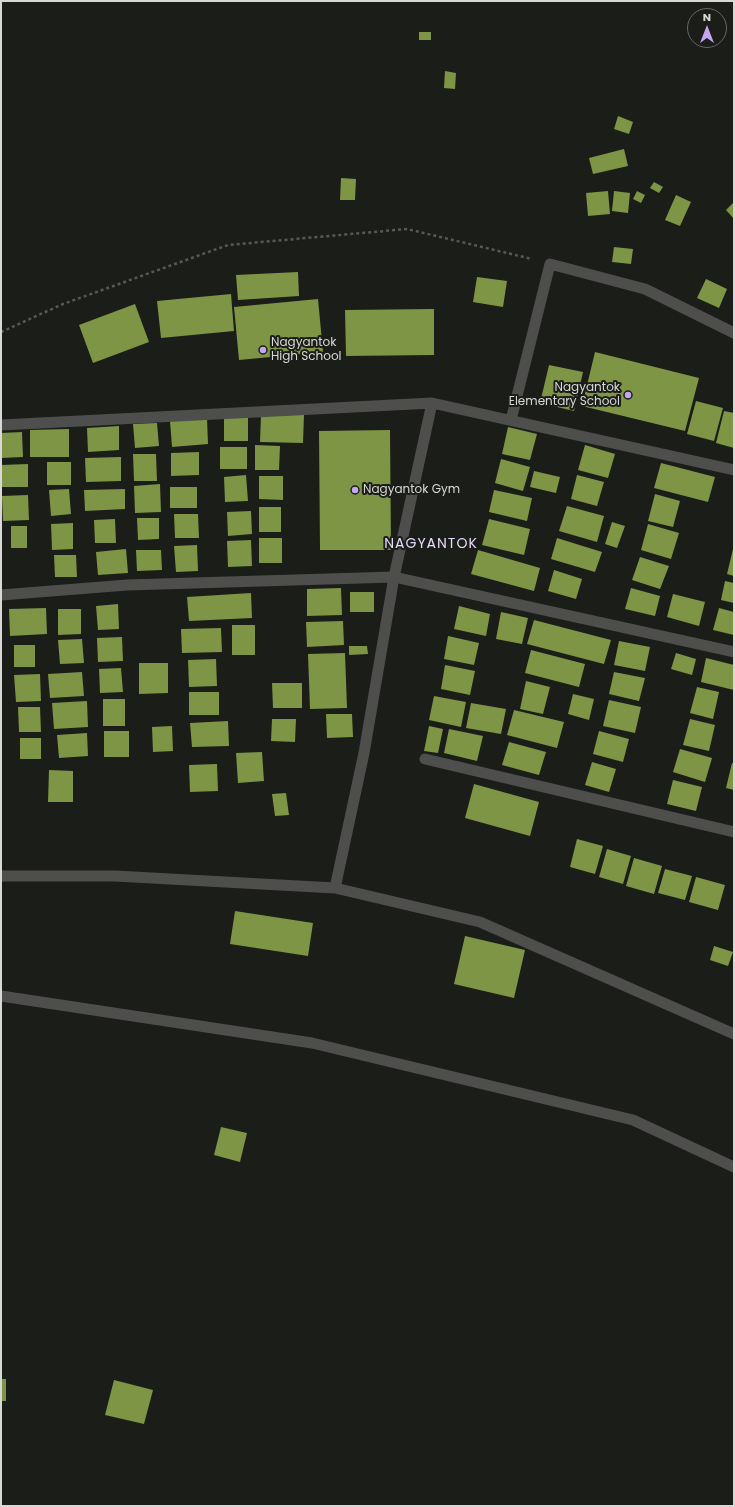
<!DOCTYPE html>
<html>
<head>
<meta charset="utf-8">
<style>
	body { margin:0 }
	#map { position:relative; width:735px; height:1507px; overflow:hidden; background:#1b1d19; font-family:Poppins,sans-serif }
	canvas { display:block }
	.frame { position:absolute; inset:0; border:2px solid #d8d9d6; pointer-events:none }
	.north { position:absolute; left:687px; top:8px; width:40px; height:40px; box-sizing:border-box; background:#1b1d19; border:1px solid #676865; border-radius:50%; rotate:0deg; font-size:11px; font-weight:700; line-height:16px; text-align:center; color:#d8d9d6 }
	.north::after { content:''; display:block; margin:auto; width:14px; height:18px; background:#c5a6f0; clip-path:polygon(50% 0,100% 100%,50% 72%,0 100%) }
</style>
</head>
<body>
<div id="map">
<canvas width="735" height="1507"></canvas>
<div class="frame"></div>
<div class="north">N</div>
</div>
<script>
const context = document.querySelector('canvas').getContext('2d');
context.lineJoin = 'round';
function paint(path, color) { context.fillStyle = color; context.fill(path, 'evenodd'); }
const toPath = rows => new Path2D(rows.map(r => 'M' + r).join(''));
function strokePath(path, color, width, dash) { context.strokeStyle = color; context.lineWidth = width; context.lineCap = dash ? 'butt' : 'round'; context.setLineDash(dash || []); context.stroke(path); }
function write(font, color, halo, rows, align = 'center') {
  context.font = font + ' Poppins,sans-serif'; context.lineWidth = 4; context.setLineDash([]); context.textBaseline = 'middle'; context.strokeStyle = halo; context.fillStyle = color; for (const [text, x, y, turn = 0] of rows) {
    context.save(); context.translate(x, y); context.rotate((+turn || 0) * Math.PI / 180); context.textAlign = isNaN(turn) ? turn : align; if (halo) context.strokeText(text, 0, 0); context.fillText(text, 0, 0); context.restore();
  }
}
paint(toPath([
	[419,32,431,32,431,40,419,40],
	[445,71,456,73,455,89,444,88],
	[618,116,633,122,629,134,614,129],
	[624,149,628,166,593,174,589,158],
	[341,178,356,179,355,200,340,200],
	[654,182,663,187,659,193,650,188],
	[608,191,610,214,588,216,586,193],
	[614,191,630,193,628,213,612,211],
	[637,191,645,195,641,203,633,199],
	[676,195,691,202,680,226,665,220],
	[734,202,734,219,726,210],
	[614,247,633,249,631,264,612,262],
	[298,272,299,296,238,300,236,275],
	[477,277,507,281,503,307,473,302],
	[706,279,727,289,719,308,697,298],
	[231,294,234,331,161,338,157,301],
	[318,299,323,352,239,360,234,307],
	[135,304,149,342,93,363,79,325],
	[434,309,434,355,346,356,345,310],
	[595,352,699,378,685,431,582,406],
	[549,365,583,372,574,411,540,403],
	[696,401,723,408,714,441,687,434],
	[724,411,734,413,734,448,716,443],
	[261,415,304,415,303,443,260,442],
	[248,416,248,441,224,441,224,417],
	[207,418,208,444,172,447,170,421],
	[157,423,159,446,135,448,133,424],
	[119,426,119,450,88,452,87,428],
	[508,427,537,434,530,460,502,454],
	[69,429,69,457,30,457,30,430],
	[390,430,391,550,320,550,319,431],
	[22,432,23,457,1,458,1,433],
	[255,445,280,446,279,470,255,470],
	[585,445,615,454,608,478,578,470],
	[220,447,247,447,247,469,220,469],
	[199,452,199,475,171,476,171,453],
	[133,454,156,454,157,481,134,481],
	[121,457,121,481,86,482,85,458],
	[501,459,530,467,523,491,495,483],
	[47,462,71,462,71,485,47,485],
	[661,463,715,477,708,502,654,488],
	[28,464,28,487,1,487,1,465],
	[534,471,560,477,556,493,530,487],
	[246,475,248,501,225,502,224,477],
	[577,475,604,482,597,506,571,499],
	[259,476,283,476,283,500,259,499],
	[160,484,161,512,135,513,134,486],
	[170,487,197,487,197,508,170,508],
	[69,489,71,514,51,516,49,490],
	[125,489,125,509,85,511,84,490],
	[494,490,532,498,527,521,489,512],
	[655,494,680,501,673,527,648,521],
	[28,495,29,520,3,521,2,496],
	[567,506,604,516,597,542,559,531],
	[259,507,281,507,281,532,259,532],
	[251,511,252,534,228,536,227,512],
	[174,514,198,514,199,538,175,538],
	[137,518,159,518,159,539,138,540],
	[115,519,116,543,95,543,94,520],
	[489,519,530,529,524,555,482,545],
	[612,522,625,526,617,548,605,544],
	[73,523,73,549,52,550,51,524],
	[648,524,679,533,671,559,641,550],
	[11,526,27,526,27,548,11,548],
	[259,538,282,538,282,563,259,563],
	[557,538,602,552,595,572,551,559],
	[251,540,252,566,228,567,227,541],
	[197,545,198,571,176,572,174,546],
	[126,549,128,573,98,575,96,552],
	[733,549,734,550,734,576,727,574],
	[136,550,161,550,162,570,137,571],
	[478,550,540,568,534,591,471,574],
	[54,555,76,555,77,577,55,577],
	[640,557,669,566,660,589,632,580],
	[554,570,582,579,576,599,548,591],
	[725,581,734,583,734,603,721,600],
	[341,588,342,615,307,616,307,589],
	[631,588,660,596,655,616,625,609],
	[350,592,374,592,374,612,350,612],
	[251,593,252,618,189,621,187,597],
	[673,594,705,602,699,626,667,617],
	[118,604,119,629,98,630,96,606],
	[459,606,490,614,486,636,454,629],
	[46,608,47,634,10,636,9,609],
	[719,608,734,612,734,635,713,630],
	[58,609,81,609,81,634,58,635],
	[501,612,528,618,522,644,496,639],
	[534,620,611,640,604,664,527,644],
	[343,621,344,645,307,647,306,622],
	[232,625,255,625,255,655,232,655],
	[221,628,222,652,182,653,181,629],
	[448,636,479,643,474,665,444,659],
	[122,637,123,661,98,662,97,638],
	[82,639,84,663,60,664,58,640],
	[619,641,650,647,645,671,614,665],
	[14,645,35,645,35,667,14,667],
	[349,646,367,646,368,654,349,655],
	[531,650,585,664,579,687,525,673],
	[345,653,347,708,310,709,308,654],
	[676,653,696,659,692,675,671,669],
	[706,658,734,665,734,690,701,682],
	[216,659,217,686,189,687,188,660],
	[139,663,168,663,168,693,139,694],
	[445,665,475,671,470,695,441,689],
	[121,668,123,692,100,693,99,669],
	[82,672,84,696,50,698,48,674],
	[614,672,645,678,639,701,609,694],
	[40,674,41,701,16,702,14,675],
	[526,681,550,687,543,714,520,709],
	[272,683,302,683,302,708,273,708],
	[697,687,719,692,713,719,690,713],
	[189,692,219,692,219,715,189,715],
	[573,694,594,699,589,720,568,714],
	[434,696,466,702,461,727,429,720],
	[103,699,125,699,125,726,103,726],
	[609,700,641,707,635,733,603,726],
	[87,701,88,727,54,729,52,703],
	[471,703,506,709,501,734,466,728],
	[18,707,40,707,41,732,19,732],
	[514,710,564,722,557,748,507,735],
	[326,714,352,714,353,737,327,738],
	[272,719,296,719,295,742,271,741],
	[690,719,715,725,709,751,683,745],
	[228,721,229,746,192,747,190,723],
	[172,726,173,751,153,752,152,727],
	[429,726,443,729,438,753,424,751],
	[449,729,483,736,477,761,444,753],
	[104,731,129,731,129,757,104,757],
	[599,731,629,739,623,762,593,754],
	[87,733,88,756,59,758,57,735],
	[20,738,41,738,41,759,20,759],
	[509,742,546,752,539,775,502,765],
	[680,749,712,758,705,782,673,772],
	[262,752,264,781,238,783,236,753],
	[592,762,616,769,609,792,585,785],
	[732,763,734,763,734,790,726,788],
	[217,764,218,791,190,792,189,765],
	[49,770,73,771,73,802,48,802],
	[673,780,702,787,696,811,667,804],
	[474,784,539,802,530,836,465,818],
	[286,793,289,815,275,816,272,794],
	[577,839,603,846,595,874,570,867],
	[607,849,631,856,623,884,599,877],
	[634,858,662,866,654,894,626,886],
	[665,869,692,876,685,900,658,893],
	[696,877,725,885,718,910,689,902],
	[235,911,313,923,308,956,230,944],
	[465,936,525,950,514,998,454,984],
	[714,946,733,952,728,966,710,960],
	[221,1127,247,1133,240,1162,214,1155],
	[1,1379,6,1379,6,1401,1,1401],
	[114,1380,153,1390,144,1424,105,1415]
]), '#7d9544');
strokePath(toPath([
	[1,332,63,304,228,245,407,229,532,259]
]), '#585956', 2.5, [3, 3]);
strokePath(toPath([
	[511,420,550,264,645,289,734,333],
	[1,425,432,403,734,470],
	[1,595,127,585,394,577,734,652],
	[425,759,734,832],
	[1,876,115,876,335,888,480,922,734,1034],
	[335,888,364,753,394,577,432,403]
]), '#4e4f4d', 11);
strokePath(toPath([
	[1,996,312,1043,633,1120,734,1167]
]), '#4e4f4d', 11);
for (const [x, y, r, color] of [
	[263,350,4,"#c5a6f0"],
	[628,395,4,"#c5a6f0"],
	[355,490,4,"#c5a6f0"]
]) { const dot = new Path2D(); dot.arc(x, y, r, 0, 2 * Math.PI); context.fillStyle = color; context.fill(dot); strokePath(dot, '#1b1d19', 1.5); }
write('12px', '#d8d9d6', '#1b1d19', [
	["Nagyantok",271,343],
	["High School",271,357],
	["Nagyantok",620,388,"right"],
	["Elementary School",620,402,"right"],
	["Nagyantok Gym",363,490]
], 'left');
context.letterSpacing = '1px';
write('14px', '#e5daf7', '#1b1d19', [
	["NAGYANTOK",431,544]
]);
context.letterSpacing = '0px';
</script>
</body>
</html>
